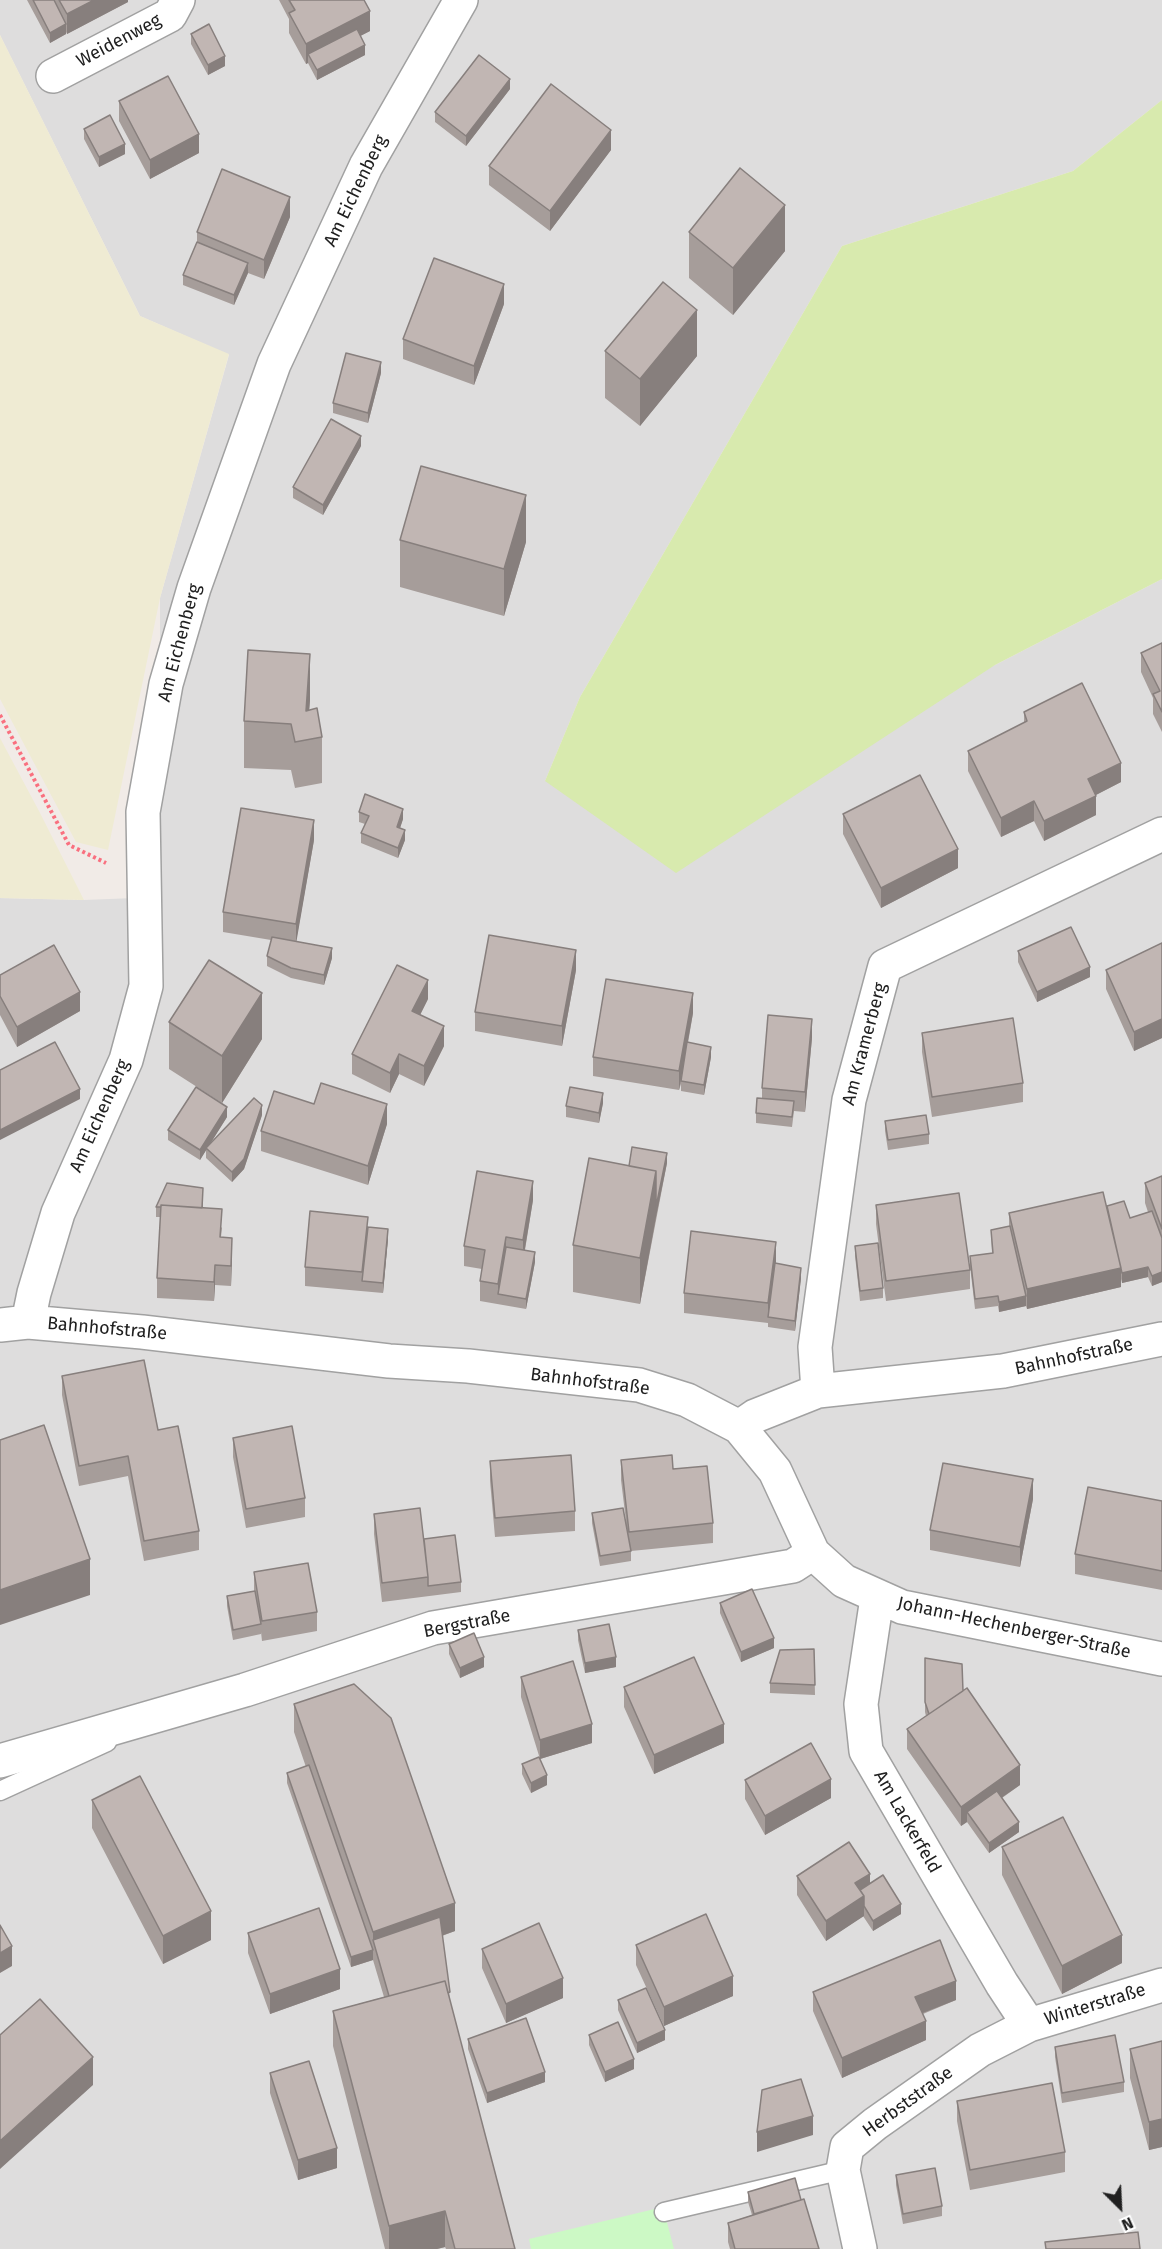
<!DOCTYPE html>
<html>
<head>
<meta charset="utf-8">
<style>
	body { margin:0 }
	#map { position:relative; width:1162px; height:2249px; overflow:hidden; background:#f1ebe7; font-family:"Fira Sans",sans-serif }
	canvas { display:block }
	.north { position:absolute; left:1090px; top:2177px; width:60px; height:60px; -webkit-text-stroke:4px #fff; paint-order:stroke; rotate:156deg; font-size:16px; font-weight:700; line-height:24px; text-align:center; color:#202020 }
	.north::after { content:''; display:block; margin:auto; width:21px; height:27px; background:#202020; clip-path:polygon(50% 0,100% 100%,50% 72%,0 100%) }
</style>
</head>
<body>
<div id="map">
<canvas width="1162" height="2249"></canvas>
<div class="north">N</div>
</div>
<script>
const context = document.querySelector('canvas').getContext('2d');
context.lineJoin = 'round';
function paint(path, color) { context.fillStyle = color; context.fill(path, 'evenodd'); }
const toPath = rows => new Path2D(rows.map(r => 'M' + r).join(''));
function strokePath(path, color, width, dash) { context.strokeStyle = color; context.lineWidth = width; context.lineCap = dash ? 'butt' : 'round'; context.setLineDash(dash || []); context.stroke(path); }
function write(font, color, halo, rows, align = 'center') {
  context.font = font + ' "Fira Sans",sans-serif'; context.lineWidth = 5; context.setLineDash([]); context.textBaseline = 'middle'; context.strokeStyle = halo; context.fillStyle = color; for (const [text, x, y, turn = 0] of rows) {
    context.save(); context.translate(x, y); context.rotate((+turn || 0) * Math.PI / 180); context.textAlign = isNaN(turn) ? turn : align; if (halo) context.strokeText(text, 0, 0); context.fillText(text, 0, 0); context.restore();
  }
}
paint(toPath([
	[0,0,1162,0,1162,100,1073,171,842,246,580,697,545,781,995,665,1162,579,1162,2249,0,2249,0,898,84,900,160,897,160,598,229,355,140,316,0,35]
]), '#dedddd');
paint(toPath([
	[0,35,140,316,229,354,160,598,108,850,76,842,0,699],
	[0,738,39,811,84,900,0,898]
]), '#efebd3');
paint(toPath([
	[1162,100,1162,579,995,665,676,873,545,781,580,697,842,246,1073,171]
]), '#d8eaae');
paint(toPath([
	[663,2207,674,2249,531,2249,529,2239]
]), '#ccf9c5');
const service = toPath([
	[0,1791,107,1742],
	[664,2212,843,2170]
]);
const minor = toPath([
	[53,76,170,15,178,0],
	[28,1322,34,1293,58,1213,126,1060,146,986,143,812,166,684,194,588,274,364,366,166,461,0],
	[0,1325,28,1322,142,1332,389,1361,468,1366,639,1385,687,1400,739,1427,775,1471,813,1553,844,1581,902,1607,1162,1659],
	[818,1391,815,1347,849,1100,885,966,1162,834],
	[739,1427,755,1416,818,1391,1003,1371,1162,1339],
	[877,1598,861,1704,866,1751,1002,1984,1029,2025],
	[0,1761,245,1690,433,1628,793,1566,813,1553],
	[860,2249,843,2170,847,2147,875,2124,980,2050,1029,2025,1162,1985]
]);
strokePath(service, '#a1a1a1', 21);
strokePath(minor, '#a1a1a1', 36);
strokePath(toPath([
	[0,715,69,845,106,863]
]), '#f9707f', 4, [3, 3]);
strokePath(service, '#fff', 18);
strokePath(minor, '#fff', 33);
paint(toPath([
	[27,0,128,0,128,2,67,34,66,32,66,34,50,43],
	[279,0,364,0,370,31,360,36,365,55,317,80,308,63,306,64,289,33,289,19],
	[191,34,225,66,208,75,191,44],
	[510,89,466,146,435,122,435,112],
	[119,101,199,153,150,179,119,121],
	[84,129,125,154,99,167,84,139],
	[611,150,550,231,489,185,489,166],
	[290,217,264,279,248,273,234,305,183,285,183,275,197,242,197,232],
	[689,232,785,251,733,315,689,278],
	[504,304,474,385,403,359,403,339],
	[605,351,697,356,640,426,605,398],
	[381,373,368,423,333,413,333,403],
	[361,446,323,515,293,498,293,487],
	[400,540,526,542,504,616,400,587],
	[1162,643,1162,732,1153,714,1153,698,1141,672,1141,653],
	[310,700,309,710,322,737,322,783,295,788,291,770,244,768,244,721],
	[1024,712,1121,782,1096,795,1096,815,1044,841,1034,821,1001,837,968,771,968,751,1024,723],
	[359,812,403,819,400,828,405,840,398,858,361,843,361,833,365,824,359,822],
	[843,814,958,868,881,908,843,834],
	[314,840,296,941,332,958,324,985,291,978,267,966,267,956,271,940,223,932,223,912],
	[1162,943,1162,1038,1134,1051,1106,989,1106,970],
	[1018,951,1090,977,1037,1002,1018,962],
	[576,970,562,1046,475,1031,475,1012],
	[0,975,80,1011,17,1047,0,1015],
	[428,999,420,1015,444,1046,424,1086,399,1074,390,1093,352,1074,352,1054],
	[693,1013,688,1043,711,1057,704,1095,681,1091,681,1084,679,1090,593,1076,593,1057],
	[169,1022,262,1039,222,1103,169,1069],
	[922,1033,1023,1083,1023,1102,932,1117,922,1052],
	[812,1038,805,1112,794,1111,792,1127,756,1123,756,1113,762,1098,762,1088],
	[603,1103,599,1123,566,1117,566,1106],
	[314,1104,387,1124,368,1185,261,1151,261,1131],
	[262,1115,244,1169,232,1182,206,1158,206,1150,200,1160,168,1140,168,1130,227,1117,210,1144],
	[885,1121,929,1134,929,1144,888,1150,885,1131],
	[667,1163,640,1304,573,1292,573,1245,629,1166],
	[1162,1176,1162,1282,1152,1286,1148,1277,1122,1283,1121,1279,1121,1287,1027,1309,1026,1306,999,1312,998,1306,975,1309,970,1266,970,1256,992,1253,991,1230,1009,1226,1009,1213,1107,1206,1130,1218,1148,1212,1145,1203,1145,1183],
	[203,1198,203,1208,222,1228,221,1237,232,1257,231,1286,215,1285,214,1301,157,1298,157,1278,161,1217,156,1217,156,1207],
	[533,1200,525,1250,535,1262,526,1309,480,1301,480,1281,482,1269,464,1266,464,1246],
	[876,1205,970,1270,970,1289,886,1301,876,1224],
	[368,1227,388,1239,383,1293,305,1286,305,1267],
	[855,1246,883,1288,883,1298,860,1301,855,1256],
	[776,1263,801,1278,795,1331,768,1327,768,1323,684,1313,684,1293],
	[62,1376,158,1430,199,1531,199,1550,144,1561,128,1476,79,1486,62,1395],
	[233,1438,305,1498,305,1517,246,1528,233,1457],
	[621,1460,673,1469,713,1523,713,1543,631,1551,631,1561,600,1566,592,1523,592,1513,626,1521,621,1480],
	[490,1461,575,1511,575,1531,495,1537,490,1481],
	[1033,1499,1020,1567,930,1550,930,1530],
	[1162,1501,1162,1590,1075,1574,1075,1554],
	[374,1514,424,1539,461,1582,461,1592,382,1602,374,1534],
	[254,1572,317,1612,317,1631,262,1641,261,1632,261,1634,233,1640,227,1606,227,1596,254,1591],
	[720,1603,774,1648,741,1662,720,1613],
	[578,1630,616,1667,585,1673,578,1640],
	[449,1644,484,1667,460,1678,449,1654],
	[814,1649,815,1695,770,1693,770,1683],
	[925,1658,963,1691,1020,1785,1002,1798,1019,1832,989,1853,967,1822,961,1826,907,1749,907,1729,926,1716,925,1712],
	[521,1677,592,1743,540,1759,521,1697],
	[624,1687,724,1743,654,1774,624,1707],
	[294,1704,455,1931,442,1936,450,2001,515,2249,446,2249,445,2247,437,2249,385,2249,333,2046,333,2011,384,1997,373,1960,351,1967,287,1783,287,1773,306,1767,294,1732],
	[522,1764,547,1785,531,1793,522,1774],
	[745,1780,831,1798,765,1835,745,1799],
	[92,1800,211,1940,163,1964,92,1828],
	[1002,1847,1122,1963,1062,1994,1002,1875],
	[797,1876,870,1884,901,1914,873,1931,863,1916,826,1941,797,1895],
	[248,1933,340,1989,270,2014,248,1953],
	[636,1945,733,1996,664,2026,636,1965],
	[482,1949,563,1998,506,2023,482,1968],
	[813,1992,956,2000,923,2014,926,2040,842,2078,813,2011],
	[618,2000,665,2040,637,2053,618,2010],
	[589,2035,634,2069,605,2082,589,2045],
	[468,2039,545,2082,487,2103,468,2049],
	[1162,2041,1162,2147,1149,2150,1130,2078,1130,2049],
	[1055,2047,1124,2082,1124,2092,1062,2103,1055,2057],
	[270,2073,337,2168,298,2180,270,2093],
	[957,2101,1065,2152,1065,2172,970,2190,957,2121],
	[896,2175,942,2206,942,2216,903,2224,896,2185],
	[748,2192,801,2200,819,2249,730,2249,728,2242,728,2223,752,2215,748,2202]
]), '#a69d9a');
paint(toPath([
	[94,0,128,0,128,2,67,34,67,14],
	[370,11,370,31,312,61,308,54,308,63,306,64,306,44],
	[66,24,66,34,50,43,50,33],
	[365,45,365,55,317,80,317,70],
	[225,56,225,66,208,75,208,65],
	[510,79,510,89,466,146,466,136],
	[611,130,611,150,550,231,550,211],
	[199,134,199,153,150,179,150,160],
	[125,144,125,154,99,167,99,157],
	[290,197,290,217,264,279,264,260],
	[785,205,785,251,733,315,733,268],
	[248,263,248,273,234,305,234,295],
	[504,284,504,304,474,385,474,366],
	[697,310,697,356,640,426,640,379],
	[381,362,381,373,368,423,368,413],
	[361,436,361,446,323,515,323,505],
	[526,495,526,542,504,616,504,569],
	[310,654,310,700,307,740,306,711],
	[1121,763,1121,782,1088,799,1088,779],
	[1096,796,1096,815,1044,841,1044,821],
	[1034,801,1034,821,1001,837,1001,818],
	[403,809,403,819,397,837,397,827],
	[314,820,314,840,296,944,296,924],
	[405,830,405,840,398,858,398,848],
	[958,849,958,868,881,908,881,888],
	[332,948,332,958,324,985,324,975],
	[576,950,576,970,562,1046,562,1026],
	[1090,967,1090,977,1037,1002,1037,992],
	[428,980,428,999,412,1031,412,1011],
	[80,992,80,1011,17,1047,17,1027],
	[262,993,262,1039,222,1103,222,1056],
	[693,993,693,1013,679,1090,679,1071],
	[812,1019,812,1038,805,1112,805,1092],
	[1162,1019,1162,1038,1134,1051,1134,1032],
	[444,1026,444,1046,424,1086,424,1066],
	[711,1047,711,1057,704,1095,704,1085],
	[399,1054,399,1074,390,1093,390,1073],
	[80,1089,80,1099,0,1140,0,1130],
	[603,1093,603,1103,599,1123,599,1113],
	[387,1104,387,1124,368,1185,368,1166],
	[262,1105,262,1115,244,1169,232,1182,232,1172],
	[227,1107,227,1117,200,1160,200,1150],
	[667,1153,667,1163,656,1217,656,1207],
	[656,1171,656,1217,640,1304,640,1258],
	[533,1181,533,1200,523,1260,523,1240],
	[388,1229,388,1239,383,1293,383,1283],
	[506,1237,506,1257,498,1294,498,1284],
	[232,1238,232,1257,231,1286,231,1266],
	[776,1242,776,1262,769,1317,768,1317,768,1303],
	[535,1252,535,1262,526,1309,526,1299],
	[215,1265,215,1285,214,1301,214,1282],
	[1148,1267,1148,1277,1122,1283,1122,1273],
	[801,1268,801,1278,795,1331,795,1321],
	[1121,1268,1121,1287,1027,1309,1027,1289],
	[1162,1272,1162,1282,1152,1286,1152,1276],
	[1026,1296,1026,1306,999,1312,999,1302],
	[1033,1479,1033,1499,1020,1567,1020,1547],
	[90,1559,90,1595,0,1625,0,1590],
	[774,1638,774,1648,741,1662,741,1652],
	[484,1657,484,1667,460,1678,460,1668],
	[616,1657,616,1667,585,1673,585,1663],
	[592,1724,592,1743,540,1759,540,1740],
	[724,1724,724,1743,654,1774,654,1755],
	[1020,1765,1020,1785,972,1818,967,1812,967,1822,961,1826,961,1807],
	[547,1775,547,1785,531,1793,531,1783],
	[831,1779,831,1798,765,1835,765,1816],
	[1019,1822,1019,1832,989,1853,989,1843],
	[870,1874,870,1894,864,1898,864,1916,826,1941,826,1921,855,1883],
	[455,1903,455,1931,378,1958,373,1940,373,1932],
	[901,1904,901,1914,873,1931,873,1921],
	[211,1911,211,1940,163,1964,163,1936],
	[1122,1935,1122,1963,1062,1994,1062,1966],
	[12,1946,12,1966,0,1973,0,1953],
	[373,1950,373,1960,351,1967,351,1957],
	[340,1969,340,1989,270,2014,270,1994],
	[733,1976,733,1996,664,2026,664,2007],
	[563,1978,563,1998,506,2023,506,2004],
	[956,1981,956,2000,915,2016,915,1997],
	[926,2021,926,2040,842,2078,842,2058],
	[665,2030,665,2040,637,2053,637,2043],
	[93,2057,93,2085,0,2169,0,2141],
	[634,2059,634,2069,605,2082,605,2072],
	[545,2072,545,2082,487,2103,487,2093],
	[813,2116,813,2135,757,2152,757,2132],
	[1162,2119,1162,2147,1149,2150,1149,2122],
	[337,2148,337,2168,298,2180,298,2160],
	[445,2211,445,2247,437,2249,389,2249,389,2226]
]), '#877f7d');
const building = toPath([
	[33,0,54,0,66,24,50,33,33,0],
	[59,0,94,0,67,14,59,0],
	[289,0,364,0,370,11,306,44,289,13,295,10,289,0],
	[209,24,225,56,208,65,191,34,209,24],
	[357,29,365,45,317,70,308,54,357,29],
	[479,55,510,79,466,136,435,112,479,55],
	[168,76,199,134,150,160,119,101,168,76],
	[551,84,611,130,550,211,489,166,551,84],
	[110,115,125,144,99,157,84,129,110,115],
	[740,168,785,205,733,268,689,232,740,168],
	[222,169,290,197,264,260,197,232,222,169],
	[197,242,248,263,234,295,183,275,197,242],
	[434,258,504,284,474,366,403,339,434,258],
	[663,282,697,310,640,379,605,351,663,282],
	[346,353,381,362,368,413,333,403,346,353],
	[331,419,361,436,323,505,293,487,331,419],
	[421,466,526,495,504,569,400,540,421,466],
	[1162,643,1162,712,1153,694,1160,691,1141,653,1162,643],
	[248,650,310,654,306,711,317,708,322,737,295,742,291,724,244,721,248,650],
	[1082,683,1121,763,1088,779,1096,796,1044,821,1034,801,1001,818,968,751,1027,721,1024,712,1082,683],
	[920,775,958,849,881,888,843,814,920,775],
	[365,794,403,809,397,827,405,830,398,848,361,833,369,816,359,812,365,794],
	[241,808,314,820,296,924,223,912,241,808],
	[1071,927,1090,967,1037,992,1018,951,1071,927],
	[489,935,576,950,562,1026,475,1012,489,935],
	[272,937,332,948,324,975,291,968,267,956,272,937],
	[1162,943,1162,1019,1134,1032,1106,970,1162,943],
	[54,945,80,992,17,1027,0,996,0,975,54,945],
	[209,960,262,993,222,1056,169,1022,209,960],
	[397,965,428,980,412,1011,444,1026,424,1066,399,1054,390,1073,352,1054,397,965],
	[606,979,693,993,679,1071,593,1057,606,979],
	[768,1015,812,1019,805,1092,762,1088,768,1015],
	[1013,1018,1023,1083,932,1097,922,1033,1013,1018],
	[55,1042,80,1089,0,1130,0,1070,55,1042],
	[687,1042,711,1047,704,1085,681,1081,687,1042],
	[321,1083,387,1104,368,1166,261,1131,274,1091,314,1104,321,1083],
	[196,1087,227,1107,200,1150,168,1130,196,1087],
	[570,1087,603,1093,599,1113,566,1106,570,1087],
	[254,1098,262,1105,244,1159,232,1172,206,1148,254,1098],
	[757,1098,794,1101,792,1117,756,1113,757,1098],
	[926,1115,929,1134,888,1140,885,1121,926,1115],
	[632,1147,667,1153,656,1207,656,1171,629,1166,632,1147],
	[589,1158,656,1171,640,1258,573,1245,589,1158],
	[477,1171,533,1181,523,1240,506,1237,498,1284,480,1281,485,1250,464,1246,477,1171],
	[1162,1176,1162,1229,1145,1183,1162,1176],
	[167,1183,203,1188,202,1208,161,1205,161,1207,156,1207,167,1183],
	[1103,1192,1121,1268,1027,1289,1009,1213,1103,1192],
	[959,1193,970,1270,886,1281,876,1205,959,1193],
	[1124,1201,1130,1218,1152,1211,1162,1238,1162,1272,1152,1276,1148,1267,1122,1273,1107,1206,1124,1201],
	[161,1205,222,1209,220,1237,232,1238,231,1266,215,1265,214,1282,157,1278,161,1205],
	[310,1211,368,1217,362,1272,305,1267,310,1211],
	[1010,1226,1026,1296,999,1302,998,1296,975,1299,970,1256,993,1253,991,1230,1010,1226],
	[368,1227,388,1229,383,1283,362,1281,368,1227],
	[691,1231,776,1242,768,1303,684,1293,691,1231],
	[878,1243,883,1288,860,1291,855,1246,878,1243],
	[506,1247,535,1252,526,1299,498,1294,506,1247],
	[775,1263,801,1268,795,1321,768,1317,775,1263],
	[144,1360,158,1430,178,1426,199,1531,144,1541,128,1456,79,1466,62,1376,144,1360],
	[44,1425,90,1559,0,1590,0,1440,44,1425],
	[292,1426,305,1498,246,1509,233,1438,292,1426],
	[571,1455,575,1511,495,1518,490,1461,571,1455],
	[672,1455,673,1469,707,1466,713,1523,629,1532,621,1460,672,1455],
	[943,1463,1033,1479,1020,1547,930,1530,943,1463],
	[1088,1487,1162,1501,1162,1571,1075,1554,1088,1487],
	[420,1508,428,1577,382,1583,374,1514,420,1508],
	[623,1508,631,1551,600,1556,592,1513,623,1508],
	[455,1535,461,1582,428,1586,428,1577,424,1539,455,1535],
	[308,1563,317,1612,262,1621,254,1572,308,1563],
	[752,1589,774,1638,741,1652,720,1603,752,1589],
	[255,1591,261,1624,233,1630,227,1596,255,1591],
	[609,1624,616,1657,585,1663,578,1630,609,1624],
	[474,1633,484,1657,460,1668,449,1644,474,1633],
	[814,1649,815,1685,770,1683,780,1650,814,1649],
	[694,1657,724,1724,654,1755,624,1687,694,1657],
	[925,1658,962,1664,963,1691,929,1714,925,1702,925,1658],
	[573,1661,592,1724,540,1740,521,1677,573,1661],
	[354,1684,391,1718,455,1903,373,1932,294,1704,354,1684],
	[967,1688,1020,1765,961,1807,907,1729,967,1688],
	[811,1743,831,1779,765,1816,745,1780,811,1743],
	[539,1757,547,1775,531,1783,522,1764,539,1757],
	[309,1765,373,1950,351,1957,287,1773,309,1765],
	[140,1776,211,1911,163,1936,92,1800,140,1776],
	[997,1791,1019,1822,989,1843,967,1812,997,1791],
	[1063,1817,1122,1935,1062,1966,1002,1847,1063,1817],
	[849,1842,870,1874,855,1883,864,1896,826,1921,797,1876,849,1842],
	[883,1875,901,1904,873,1921,864,1906,864,1896,860,1890,883,1875],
	[319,1908,340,1969,270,1994,248,1933,319,1908],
	[706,1914,733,1976,664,2007,636,1945,706,1914],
	[440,1917,450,1992,448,1993,445,1981,389,1996,373,1940,440,1917],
	[539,1923,563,1978,506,2004,482,1949,539,1923],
	[0,1925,12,1946,0,1953,0,1925],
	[940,1940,956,1981,915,1997,926,2021,842,2058,813,1992,940,1940],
	[445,1981,515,2249,455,2249,445,2211,389,2226,333,2011,445,1981],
	[646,1988,665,2030,637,2043,618,2000,646,1988],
	[40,1999,93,2057,0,2141,0,2035,40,1999],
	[526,2018,545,2072,487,2093,468,2039,526,2018],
	[618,2022,634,2059,605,2072,589,2035,618,2022],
	[1115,2035,1124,2082,1062,2093,1055,2047,1115,2035],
	[1162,2041,1162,2119,1149,2122,1130,2049,1162,2041],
	[309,2061,337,2148,298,2160,270,2073,309,2061],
	[801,2079,813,2116,757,2132,762,2090,801,2079],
	[1052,2083,1065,2152,970,2170,957,2101,1052,2083],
	[935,2168,942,2206,903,2214,896,2175,935,2168],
	[795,2178,801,2200,754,2214,748,2192,795,2178],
	[804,2199,819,2249,735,2249,728,2223,804,2199],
	[1138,2232,1140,2249,1046,2249,1045,2242,1138,2232]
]);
paint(building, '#c1b6b3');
strokePath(building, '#877f7d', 1.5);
write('18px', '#202020', '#fff', [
	["Weidenweg",119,41,-28],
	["Am Eichenberg",356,191,-64],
	["Am Eichenberg",180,643,-75],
	["Am Kramerberg",865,1044,-75],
	["Am Eichenberg",100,1116,-66],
	["Bahnhofstraße",107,1329,5],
	["Bahnhofstraße",1074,1357,-12],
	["Bahnhofstraße",590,1382,7],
	["Bergstraße",467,1624,-11],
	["Johann-Hechenberger-Straße",1014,1628,12],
	["Am Lackerfeld",907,1822,60],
	["Winterstraße",1095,2005,-17],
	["Herbststraße",908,2102,-36]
]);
</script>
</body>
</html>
